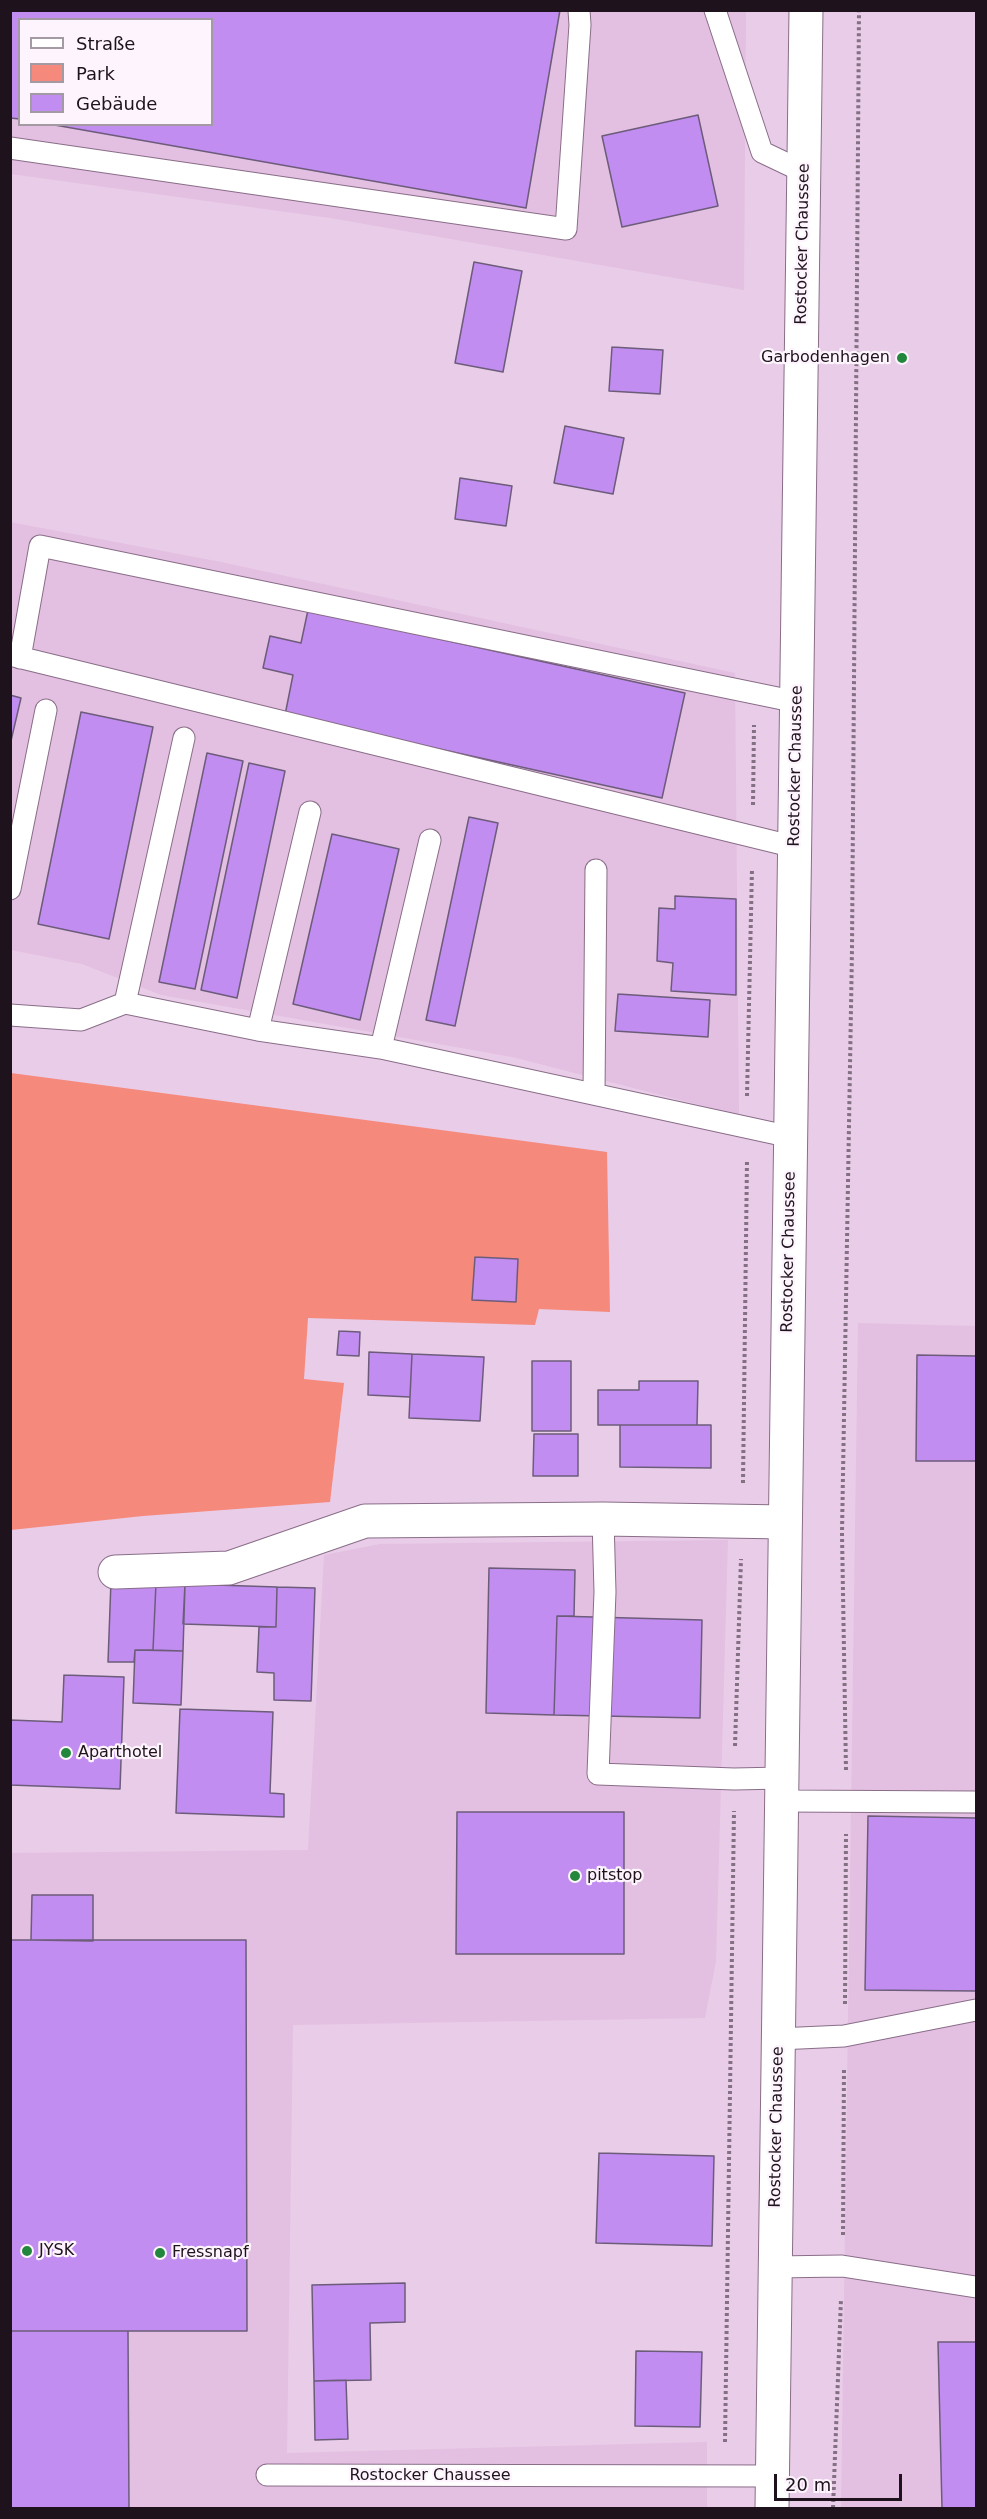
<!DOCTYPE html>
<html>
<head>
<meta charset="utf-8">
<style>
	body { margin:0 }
	#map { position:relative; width:987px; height:2519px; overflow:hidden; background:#e9cce8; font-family:"DejaVu Sans",sans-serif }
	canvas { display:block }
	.frame { position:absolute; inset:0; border:12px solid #1e131d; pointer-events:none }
	.legend { position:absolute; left:18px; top:18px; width:195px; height:108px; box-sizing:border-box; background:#fdf4fd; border:2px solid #a49aa3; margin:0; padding:8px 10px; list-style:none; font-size:18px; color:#1e131d }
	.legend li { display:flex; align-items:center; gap:12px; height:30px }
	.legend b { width:30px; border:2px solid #a49aa3 }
	.scale { position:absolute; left:774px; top:2474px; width:128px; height:27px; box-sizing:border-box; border:3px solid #1e131d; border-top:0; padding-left:8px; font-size:18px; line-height:21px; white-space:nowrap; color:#1e131d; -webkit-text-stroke:4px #fdf4fd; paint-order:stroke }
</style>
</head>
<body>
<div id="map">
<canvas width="987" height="2519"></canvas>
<div class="frame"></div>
<ul class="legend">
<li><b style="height:8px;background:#fff"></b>Straße</li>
<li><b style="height:16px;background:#f5897c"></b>Park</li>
<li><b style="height:16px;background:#c28df1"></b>Gebäude</li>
</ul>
<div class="scale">20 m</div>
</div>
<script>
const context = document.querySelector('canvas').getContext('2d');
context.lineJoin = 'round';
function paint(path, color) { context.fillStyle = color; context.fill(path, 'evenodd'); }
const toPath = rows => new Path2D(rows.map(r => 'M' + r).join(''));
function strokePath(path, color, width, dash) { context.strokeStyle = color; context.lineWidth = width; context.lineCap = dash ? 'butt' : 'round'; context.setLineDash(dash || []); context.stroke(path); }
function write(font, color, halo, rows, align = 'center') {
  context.font = font + ' "DejaVu Sans",sans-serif'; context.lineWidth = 4.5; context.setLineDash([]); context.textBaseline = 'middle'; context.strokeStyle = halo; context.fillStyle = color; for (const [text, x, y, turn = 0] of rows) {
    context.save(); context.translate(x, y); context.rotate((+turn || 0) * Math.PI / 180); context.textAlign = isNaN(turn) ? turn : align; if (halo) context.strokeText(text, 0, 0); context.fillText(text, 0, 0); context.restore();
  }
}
paint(toPath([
	[11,11,746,11,744,290,330,218,11,174],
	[20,20,212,20,212,124,20,124],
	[10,522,221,562,735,673,739,1115,512,1057,161,995,82,964,11,950],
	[858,1323,976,1326,976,2508,841,2508],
	[728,1540,716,1961,705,2018,293,2025,287,2453,707,2442,707,2508,11,2508,10,1853,308,1850,324,1555,380,1544]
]), '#e3bfe1');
paint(toPath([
	[11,1073,607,1152,610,1312,539,1309,535,1325,308,1318,304,1379,344,1383,330,1502,143,1516,11,1530]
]), '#f5897c');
const building = toPath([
	[10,10,560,10,526,208,49,124,212,124,212,20,20,20,20,119,10,118,10,10],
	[698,115,718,206,622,227,602,136,698,115],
	[474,262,522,271,503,372,455,363,474,262],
	[612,347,663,350,660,394,609,391,612,347],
	[565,426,624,438,613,494,554,483,565,426],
	[460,478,512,486,506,526,455,519,460,478],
	[308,610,685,693,662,798,285,715,293,675,263,668,270,636,301,643,308,610],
	[10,695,21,698,10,745,10,695],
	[81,712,153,727,109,939,38,924,81,712],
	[207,753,243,761,195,989,159,982,207,753],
	[249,763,285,771,237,998,201,990,249,763],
	[469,817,498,823,455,1026,426,1020,469,817],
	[332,834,399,849,360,1020,293,1004,332,834],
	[675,896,736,899,736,995,671,991,673,963,657,961,659,908,675,909,675,896],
	[618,994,710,1000,708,1037,615,1031,618,994],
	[475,1257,518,1259,516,1302,472,1300,475,1257],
	[339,1331,360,1332,359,1356,337,1355,339,1331],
	[369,1352,412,1354,410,1397,368,1395,369,1352],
	[412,1354,484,1357,480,1421,409,1418,412,1354],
	[917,1355,976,1356,976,1461,916,1461,917,1355],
	[532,1361,571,1361,571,1431,532,1431,532,1361],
	[639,1381,698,1381,697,1425,598,1425,598,1390,639,1390,639,1381],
	[620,1425,711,1425,711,1468,620,1467,620,1425],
	[534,1434,578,1434,578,1476,533,1476,534,1434],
	[489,1568,575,1570,574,1616,557,1616,554,1715,486,1713,489,1568],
	[111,1581,156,1583,153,1650,135,1650,134,1662,108,1662,111,1581],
	[156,1583,185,1584,183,1651,153,1650,156,1583],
	[185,1584,277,1587,276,1627,183,1624,185,1584],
	[277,1587,315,1588,311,1701,274,1700,274,1673,257,1672,259,1627,276,1627,277,1587],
	[557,1616,702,1620,700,1718,554,1715,557,1616],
	[135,1650,183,1651,181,1705,133,1703,135,1650],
	[64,1675,124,1677,120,1789,10,1785,10,1720,62,1722,64,1675],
	[180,1709,273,1712,270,1793,284,1794,284,1817,176,1813,180,1709],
	[457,1812,624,1812,624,1954,456,1954,457,1812],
	[868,1816,976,1818,976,1991,865,1990,868,1816],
	[32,1895,93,1895,93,1941,31,1940,32,1895],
	[10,1940,246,1940,247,2331,10,2331,10,1940],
	[599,2153,714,2156,712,2246,596,2243,599,2153],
	[405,2283,405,2322,370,2323,371,2380,314,2381,312,2285,405,2283],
	[10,2331,128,2331,129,2508,10,2508,10,2331],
	[938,2342,976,2342,976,2508,942,2508,938,2342],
	[636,2351,702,2352,700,2427,635,2426,636,2351],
	[346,2380,348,2439,315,2440,314,2381,346,2380]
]);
paint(building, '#c28df1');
strokePath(building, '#6c5c7a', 1.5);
const service = toPath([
	[715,10,762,152,804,172],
	[10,148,566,229,580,25,579,10],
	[10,655,795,847],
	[20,658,40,546,797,702],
	[10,889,46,710],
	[125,1003,184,738],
	[10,1015,81,1020,125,1003,258,1030,381,1048,791,1137],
	[258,1030,310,812],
	[381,1048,430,840],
	[594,1094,596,870],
	[603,1519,605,1592,598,1774,734,1779,782,1778],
	[782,1801,976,1802],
	[778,2039,844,2036,976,2010],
	[775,2267,842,2266,976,2287],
	[267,2475,772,2476]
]);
const minor = toPath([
	[115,1572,229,1568,365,1521,603,1519,785,1522]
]);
const secondary = toPath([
	[772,2508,806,10]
]);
strokePath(service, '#896e88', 23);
strokePath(minor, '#896e88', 35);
strokePath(secondary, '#896e88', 35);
strokePath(toPath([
	[753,805,754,725],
	[747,1096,752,869],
	[743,1483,747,1160],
	[735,1746,741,1559],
	[846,1770,842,1533,852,950,859,10],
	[845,2004,846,1834],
	[843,2235,844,2068],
	[725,2442,734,1811],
	[833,2508,841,2299]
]), '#847083', 4, [3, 3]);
strokePath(service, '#fff', 21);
strokePath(minor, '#fff', 33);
strokePath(secondary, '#fff', 33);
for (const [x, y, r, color] of [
	[902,358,6,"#22873c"],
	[66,1753,6,"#22873c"],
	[575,1876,6,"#22873c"],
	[27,2251,6,"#22873c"],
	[160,2253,6,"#22873c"]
]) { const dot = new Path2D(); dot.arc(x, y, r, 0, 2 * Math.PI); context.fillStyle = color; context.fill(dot); strokePath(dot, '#fdf4fd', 2); }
write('16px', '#1e131d', '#fdf4fd', [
	["Rostocker Chaussee",803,244,-89],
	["Rostocker Chaussee",796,766,-89],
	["Rostocker Chaussee",789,1252,-89],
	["Rostocker Chaussee",777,2127,-89],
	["Rostocker Chaussee",430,2476]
]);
write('16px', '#1e131d', '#fdf4fd', [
	["Garbodenhagen",890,358,"right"],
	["Aparthotel",78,1753],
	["pitstop",587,1876],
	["JYSK",39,2251],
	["Fressnapf",172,2253]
], 'left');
</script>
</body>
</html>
